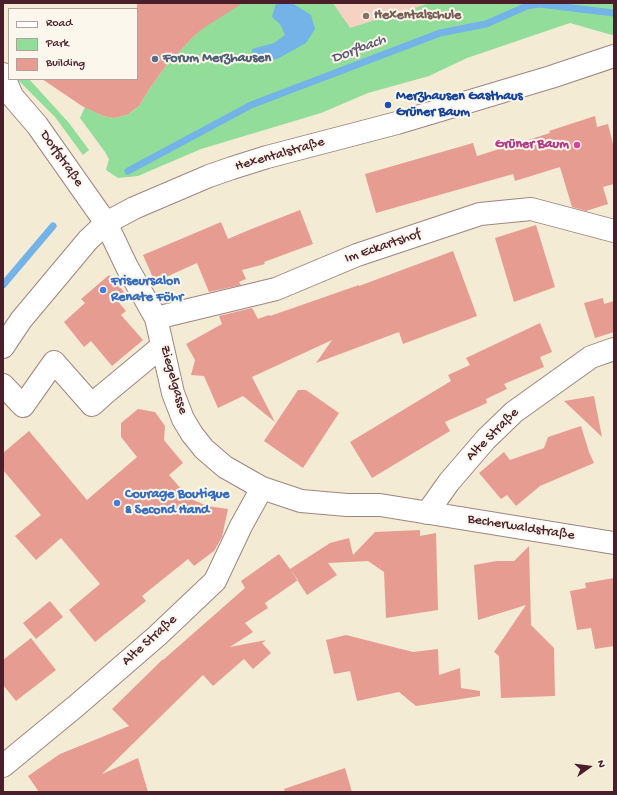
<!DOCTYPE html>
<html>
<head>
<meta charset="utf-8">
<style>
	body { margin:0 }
	#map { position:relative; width:617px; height:795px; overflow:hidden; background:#f4ebd4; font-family:"Gochi Hand",sans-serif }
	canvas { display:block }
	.frame { position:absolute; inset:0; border:4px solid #4a1f2b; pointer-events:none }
	.legend { position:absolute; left:8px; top:8px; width:130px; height:72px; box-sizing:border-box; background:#fbf7ec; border:1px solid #b4a19f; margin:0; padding:5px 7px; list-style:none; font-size:12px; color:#4a1f2b }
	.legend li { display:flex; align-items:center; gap:8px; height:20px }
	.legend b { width:20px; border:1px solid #b4a19f }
	.north { position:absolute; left:569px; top:747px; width:40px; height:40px; -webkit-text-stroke:3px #fbf7ec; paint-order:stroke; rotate:76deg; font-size:11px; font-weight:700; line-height:16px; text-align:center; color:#4a1f2b }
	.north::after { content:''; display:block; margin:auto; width:14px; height:18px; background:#4a1f2b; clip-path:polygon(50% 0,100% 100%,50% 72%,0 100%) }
</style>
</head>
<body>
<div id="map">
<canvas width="617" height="795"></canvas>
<div class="frame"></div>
<ul class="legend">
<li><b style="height:5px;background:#fff"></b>Road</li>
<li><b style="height:11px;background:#91dd99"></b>Park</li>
<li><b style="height:11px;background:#e79c92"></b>Building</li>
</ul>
<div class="north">N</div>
</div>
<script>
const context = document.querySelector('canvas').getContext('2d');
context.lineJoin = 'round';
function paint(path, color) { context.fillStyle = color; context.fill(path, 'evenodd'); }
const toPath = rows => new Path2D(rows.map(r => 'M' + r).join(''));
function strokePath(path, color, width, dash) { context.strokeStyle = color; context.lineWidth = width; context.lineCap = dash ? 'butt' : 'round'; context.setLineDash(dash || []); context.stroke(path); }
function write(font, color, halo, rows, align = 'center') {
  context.font = font + ' "Gochi Hand",sans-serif'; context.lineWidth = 4; context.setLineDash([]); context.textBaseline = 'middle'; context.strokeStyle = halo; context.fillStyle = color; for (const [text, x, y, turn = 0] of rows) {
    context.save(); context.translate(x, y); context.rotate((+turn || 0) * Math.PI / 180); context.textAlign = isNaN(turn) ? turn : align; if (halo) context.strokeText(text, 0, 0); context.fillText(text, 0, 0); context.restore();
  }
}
paint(toPath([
	[333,3,430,3,350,29]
]), '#f5d2c2');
paint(toPath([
	[232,3,333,3,350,28,430,3,614,3,614,34,612,35,570,23,467,58,429,76,368,93,321,113,201,149,138,176,118,178,106,170,109,159,105,152,80,118,85,107,103,116,114,118,127,115,134,110,139,106,150,88,166,66,194,36],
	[17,79,29,79,69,123,89,150,83,155,55,117]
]), '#91dd99');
paint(toPath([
	[276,3,292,3,311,15,315,29,306,43,277,59,251,62,252,49,274,43,285,35,280,24,272,17]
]), '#74b3e7');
strokePath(toPath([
	[128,171,251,105,440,33,486,24,527,6,539,4,614,13],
	[3,285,53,226]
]), '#74b3e7', 7);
paint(toPath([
	[137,3,243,3,205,27,194,36,166,66,150,88,139,106,127,115,114,118,103,116,82,106,42,79,137,79],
	[595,116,597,127,608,124,614,148,614,184,603,187,608,204,586,211,572,207,560,167,515,181,513,174,376,213,365,174,473,143,477,156,550,133,549,131],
	[300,210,313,244,264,262,265,264,242,270,246,279,239,282,241,285,209,292,197,263,155,282,143,255,221,222,228,239,249,230],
	[536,225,555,287,514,302,495,238],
	[453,251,477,316,403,344,399,332,316,363,332,340,252,377,275,422,243,396,218,408,204,376,191,375,195,360,186,344,222,324,219,316,252,308,258,319,269,315,270,316,359,285,359,286],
	[109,275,124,292,116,299,126,311,121,315,143,340,112,366,91,341,84,347,64,322,85,303,81,299],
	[603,298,604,304,614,301,614,332,595,338,584,303],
	[540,323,552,352,540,357,544,367,504,384,507,389,486,399,487,403,445,422,450,431,372,478,350,442,451,381,448,375,470,365,466,358],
	[298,390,306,390,339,413,303,468,264,441],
	[594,396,602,437,564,401],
	[138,409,155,412,165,426,164,440,183,463,169,475,189,498,207,506,228,509,222,537,214,551,194,566,188,559,142,596,146,601,95,642,69,610,100,584,61,538,36,560,15,536,41,515,3,470,3,453,29,431,87,500,137,457,121,437,121,423],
	[581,426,589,452,594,463,540,486,516,506,507,495,501,499,479,473,504,452,510,460,544,448,548,437],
	[420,530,420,536,436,533,438,610,386,618,384,572,368,561,328,563,337,575,307,595,290,569,330,543,349,538,353,555,375,532],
	[529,546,531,625,554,648,555,696,501,698,499,656,494,652,526,605,478,620,474,565,497,561,514,561],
	[279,554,298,580,265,603,268,608,245,623,253,632,230,647,266,640,262,643,271,653,253,669,244,659,213,686,203,675,102,774,138,758,148,792,39,792,28,776,60,754,129,726,112,709,163,659,163,660,245,588,241,581],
	[614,578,614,646,595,649,591,628,577,630,570,591,586,588,585,583],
	[50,601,63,617,36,639,23,623],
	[346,635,413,652,438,649,439,675,460,668,461,688,480,691,480,696,416,706,399,692,357,701,350,671,334,674,326,640],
	[31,638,56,670,16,701,3,685,3,660],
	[345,768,352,792,285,792,284,789]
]), '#e79c92');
const minor = toPath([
	[3,74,12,96,37,125,106,223,127,267,156,318,173,393,183,419,192,434,204,449,225,467,262,488,301,501,347,505,380,505,614,543],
	[156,318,276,289,357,255,480,214,531,209,614,231],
	[3,385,23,406,54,362,92,405,103,395,162,346],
	[427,513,449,482,486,439,514,412,591,357,614,349],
	[3,766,76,706,157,636,215,581,241,526,262,488]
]);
const major = toPath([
	[3,347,21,320,88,240,106,223,134,208,209,176,232,168,267,157,397,123,551,77,614,56]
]);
strokePath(minor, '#9f8580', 24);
strokePath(major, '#9f8580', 24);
strokePath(minor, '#fff', 22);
strokePath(major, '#fff', 22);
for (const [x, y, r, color] of [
	[366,16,4,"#8d6e63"],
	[155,59,4,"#5c6f8a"],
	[388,105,4,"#1a4fb4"],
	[577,145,4,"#d1479c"],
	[103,290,4,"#3f7fe0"],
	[117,503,4,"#3f7fe0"]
]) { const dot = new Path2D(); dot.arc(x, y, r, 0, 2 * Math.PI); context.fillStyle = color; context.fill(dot); strokePath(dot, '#fbf7ec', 1.5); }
write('bold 14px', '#785e54', '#fbf7ec', [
	["Hexentalschule",374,16]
], 'left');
write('bold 14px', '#4e5e75', '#fbf7ec', [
	["Forum Merzhausen",163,59]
], 'left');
write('bold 14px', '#164399', '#fbf7ec', [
	["Merzhausen Gasthaus",396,97],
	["Grüner Baum",396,113]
], 'left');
write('bold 14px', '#b23c85', '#fbf7ec', [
	["Grüner Baum",569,145]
], 'right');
write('14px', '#4a1f2b', '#fbf7ec', [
	["Hexentalstraße",280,155,-16],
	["Dorfstraße",61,159,55],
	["Im Eckartshof",383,247,-19],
	["Ziegelgasse",173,380,74],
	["Alte Straße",493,435,-45],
	["Becherwaldstraße",521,528,9],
	["Alte Straße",150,641,-42]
]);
write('bold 14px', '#366cbe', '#fbf7ec', [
	["Friseursalon",111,282],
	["Renate Föhr",111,298],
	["Courage Boutique",125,495],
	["& Second Hand",125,511]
], 'left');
write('italic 15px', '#59536d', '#fbf7ec', [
	["Dorfbach",359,50,-21]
]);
</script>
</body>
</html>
